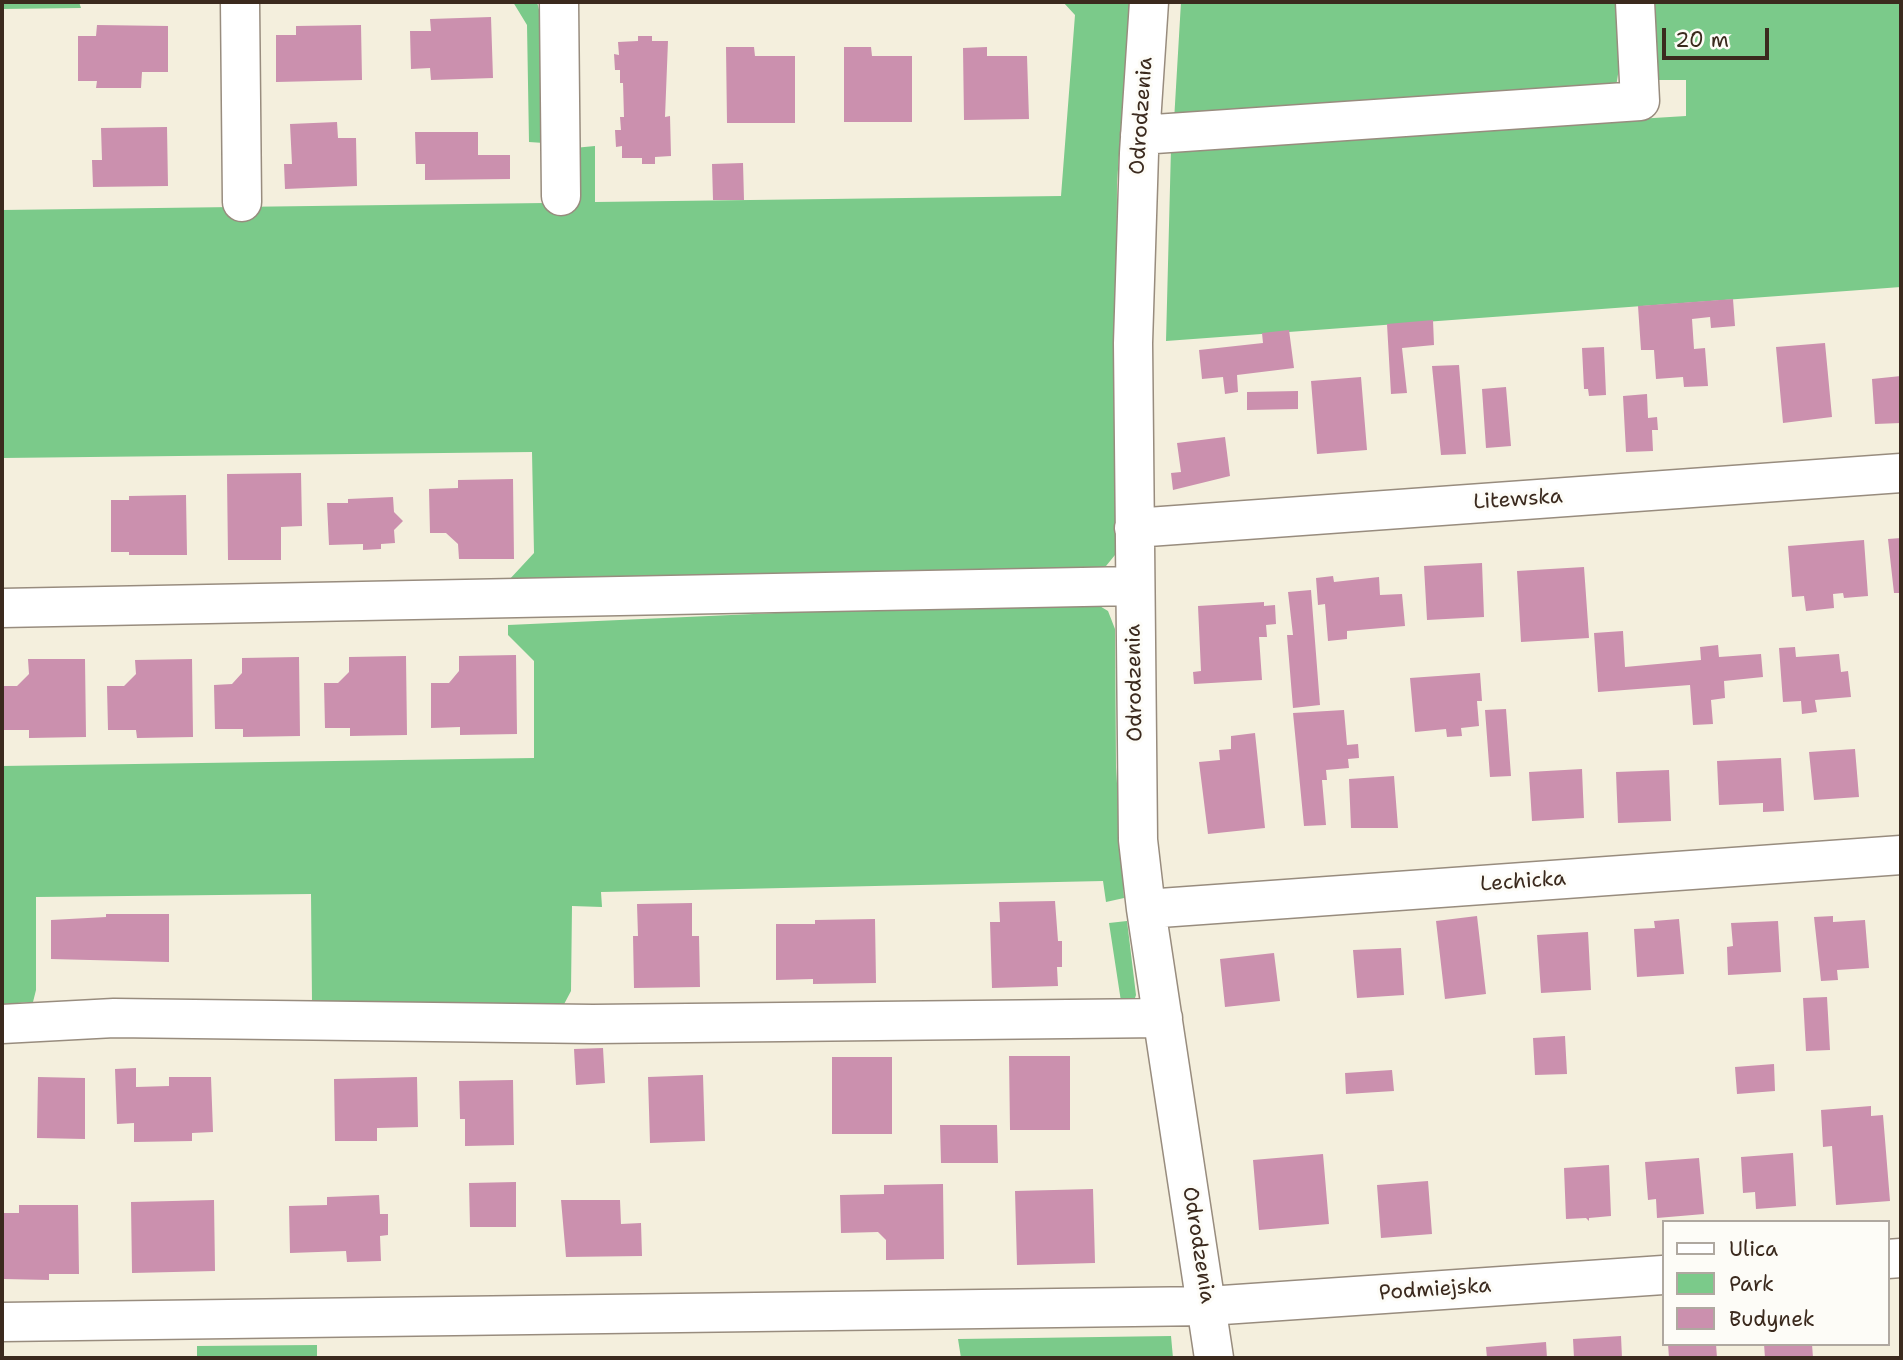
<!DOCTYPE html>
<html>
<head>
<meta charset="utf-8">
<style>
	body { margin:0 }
	#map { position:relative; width:1903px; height:1360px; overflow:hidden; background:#f4efdd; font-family:"Shantell Sans",sans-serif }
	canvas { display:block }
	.frame { position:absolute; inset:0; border:4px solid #3b2a1e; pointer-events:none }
	.legend { position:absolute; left:1662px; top:1220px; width:228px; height:126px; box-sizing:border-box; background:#fdfcf7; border:2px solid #afa8a0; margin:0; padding:9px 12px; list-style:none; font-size:21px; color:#3b2a1e }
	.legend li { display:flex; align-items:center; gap:14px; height:35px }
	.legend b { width:35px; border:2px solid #afa8a0 }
	.scale { position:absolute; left:1662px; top:28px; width:107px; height:32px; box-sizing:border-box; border:4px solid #3b2a1e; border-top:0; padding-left:9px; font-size:21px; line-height:24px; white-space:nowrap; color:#3b2a1e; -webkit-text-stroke:5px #fdfcf7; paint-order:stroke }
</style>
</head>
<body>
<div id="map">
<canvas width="1903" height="1360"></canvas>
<div class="frame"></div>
<ul class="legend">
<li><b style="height:9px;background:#fff"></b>Ulica</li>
<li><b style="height:19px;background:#7bca8a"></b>Park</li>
<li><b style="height:19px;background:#cb90ae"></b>Budynek</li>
</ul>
<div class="scale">20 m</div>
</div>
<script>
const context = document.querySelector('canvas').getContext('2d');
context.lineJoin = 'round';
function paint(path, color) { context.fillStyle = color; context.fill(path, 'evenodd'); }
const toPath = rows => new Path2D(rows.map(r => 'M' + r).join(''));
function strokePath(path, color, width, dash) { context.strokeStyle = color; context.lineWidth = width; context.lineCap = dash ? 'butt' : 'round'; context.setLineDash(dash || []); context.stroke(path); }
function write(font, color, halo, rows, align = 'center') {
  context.font = font + ' "Shantell Sans",sans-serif'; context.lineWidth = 6; context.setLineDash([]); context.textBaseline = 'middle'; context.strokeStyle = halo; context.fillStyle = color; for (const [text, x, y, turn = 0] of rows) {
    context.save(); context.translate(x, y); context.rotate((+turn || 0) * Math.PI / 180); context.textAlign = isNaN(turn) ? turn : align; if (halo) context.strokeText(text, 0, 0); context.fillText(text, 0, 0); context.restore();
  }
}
paint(toPath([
	[2,2,79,2,81,8,2,9],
	[513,2,537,2,541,17,544,143,529,142,527,25],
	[1063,2,1130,2,1117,183,1115,555,1106,566,1097,569,508,581,534,553,532,452,2,458,2,210,545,203,574,148,595,146,595,202,1061,196,1075,15],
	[1181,2,1617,2,1620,62,1616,87,1174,121],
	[1655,2,1901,2,1901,287,1166,341,1171,148,1686,116,1686,80,1658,80],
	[1088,599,1108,611,1115,629,1116,767,1124,898,1106,902,1103,881,601,892,602,907,572,906,571,991,562,1008,312,1002,311,894,36,897,36,990,33,1002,2,1004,2,766,534,758,534,661,508,635,508,625],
	[1127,921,1136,995,1133,1004,1122,1008,1109,923],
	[1171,1336,1173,1358,961,1358,958,1339],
	[317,1345,317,1358,197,1358,197,1346]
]), '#7bca8a');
paint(toPath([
	[491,17,493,78,431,80,430,68,411,69,410,31,431,31,430,19],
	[97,25,168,26,168,72,142,72,141,88,96,88,97,81,78,81,78,36,96,36],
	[361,25,362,80,276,82,276,35,296,35,296,26],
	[638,36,652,36,652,41,668,41,665,117,670,116,671,156,655,157,655,164,642,164,642,158,622,158,622,146,616,147,615,130,621,130,620,117,624,117,623,83,620,83,620,70,615,70,614,54,619,55,618,42,638,41],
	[726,47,754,47,755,56,795,56,795,123,727,123],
	[844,47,871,47,872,56,912,56,912,122,844,122],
	[987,47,987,56,1027,56,1029,119,964,120,963,48],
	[337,122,338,138,356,138,357,186,285,189,284,164,292,164,290,124],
	[167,127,168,186,93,187,92,160,102,160,101,128],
	[415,132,478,132,478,155,510,155,510,179,425,180,425,164,416,164],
	[743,163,744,200,713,200,712,164],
	[1733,299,1735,326,1711,328,1710,317,1692,319,1694,349,1705,348,1708,386,1684,387,1683,377,1656,379,1654,350,1641,350,1638,306],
	[1433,320,1434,345,1402,348,1407,393,1391,394,1387,324],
	[1289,330,1294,368,1237,375,1238,392,1225,394,1223,377,1202,379,1199,350,1263,343,1262,333],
	[1825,343,1832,417,1783,423,1776,347],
	[1604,347,1606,395,1589,396,1588,389,1584,389,1582,348],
	[1459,365,1466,454,1441,455,1432,366],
	[1901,376,1901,423,1875,424,1872,379],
	[1361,377,1367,450,1317,454,1311,381],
	[1506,387,1511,446,1486,448,1482,389],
	[1298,391,1298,409,1247,410,1247,392],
	[1647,394,1648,418,1657,417,1658,430,1652,430,1653,451,1626,452,1623,396],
	[1225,437,1230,476,1173,490,1171,473,1181,472,1177,443],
	[301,473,302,526,281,527,281,560,228,560,227,474],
	[513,479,514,559,459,559,458,544,446,533,430,533,429,489,458,488,458,480],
	[186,495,187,555,129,555,129,552,111,552,111,500,129,500,129,496],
	[393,497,394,512,403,521,394,530,395,543,381,544,381,549,363,550,363,544,329,545,327,503,348,503,348,499],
	[1901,538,1901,593,1894,593,1888,539],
	[1864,540,1868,596,1844,598,1843,593,1833,594,1834,608,1806,611,1804,596,1792,597,1788,546],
	[1482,563,1484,617,1427,620,1424,566],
	[1584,567,1589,638,1521,642,1517,571],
	[1333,576,1334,582,1379,577,1380,595,1402,594,1405,626,1347,631,1347,639,1328,641,1325,604,1318,605,1316,578],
	[1311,590,1320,705,1293,708,1287,635,1293,635,1288,592],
	[1264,602,1264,606,1275,605,1276,624,1266,625,1267,637,1259,637,1262,680,1194,684,1193,672,1201,671,1198,606],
	[1623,631,1625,667,1701,660,1700,647,1718,645,1719,657,1761,654,1763,677,1724,681,1725,698,1711,700,1713,724,1693,725,1690,685,1598,692,1594,633],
	[1795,647,1796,657,1839,654,1841,672,1848,671,1851,697,1815,700,1817,712,1802,714,1801,701,1783,702,1779,648],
	[516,655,517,734,460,735,460,727,431,728,431,683,449,683,459,671,459,656],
	[406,656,407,735,350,736,350,728,325,728,324,683,338,683,349,672,349,657],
	[299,657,300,736,243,737,243,729,215,729,214,685,232,684,242,673,242,658],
	[28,659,85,659,86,737,29,738,29,730,2,730,2,686,17,686,29,674],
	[192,659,193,737,137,738,136,730,108,730,107,686,124,686,136,674,135,660],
	[1480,673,1482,701,1477,701,1479,726,1461,728,1462,736,1447,737,1446,729,1415,732,1410,678],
	[1506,709,1511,776,1490,777,1485,710],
	[1344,710,1347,745,1358,744,1359,758,1348,759,1349,768,1326,770,1327,780,1322,780,1326,825,1304,826,1293,713],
	[1255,733,1265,828,1208,834,1199,762,1220,760,1219,750,1231,749,1231,736],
	[1855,749,1859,797,1814,800,1809,752],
	[1781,758,1784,811,1763,812,1763,803,1719,805,1717,761],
	[1582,769,1584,818,1532,821,1529,772],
	[1669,770,1671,821,1618,823,1616,772],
	[1394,776,1398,828,1351,828,1349,779],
	[1055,901,1058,941,1062,941,1062,967,1057,967,1058,986,992,988,990,922,1000,922,999,902],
	[692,903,692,936,699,936,700,987,634,988,633,936,638,936,637,904],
	[106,914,169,914,169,962,51,959,51,920,106,917],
	[1477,916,1486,994,1445,999,1436,921],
	[1833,916,1833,922,1865,920,1869,968,1837,970,1838,980,1821,981,1814,917],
	[875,919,876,983,813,984,813,979,776,980,776,924,815,924,815,920],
	[1679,919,1684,974,1637,977,1634,929,1655,928,1654,921],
	[1778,921,1781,972,1728,975,1727,947,1733,946,1731,923],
	[1588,932,1591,990,1541,993,1537,935],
	[1401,948,1404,995,1357,998,1353,950],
	[1274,953,1280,1001,1225,1007,1220,959],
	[1827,997,1830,1050,1806,1051,1803,998],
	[1565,1036,1567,1074,1535,1075,1533,1038],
	[603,1048,605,1083,576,1085,574,1049],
	[1009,1056,1070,1056,1070,1130,1010,1130],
	[832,1057,892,1057,892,1134,832,1134],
	[1774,1064,1775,1091,1737,1094,1735,1067],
	[136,1068,136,1087,169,1086,169,1077,211,1077,213,1132,192,1133,192,1141,134,1142,134,1123,117,1124,115,1069],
	[1392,1070,1394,1091,1346,1094,1345,1073],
	[703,1075,705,1141,650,1143,648,1077],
	[38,1077,85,1078,85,1139,37,1138],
	[417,1077,418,1127,377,1128,377,1141,335,1141,334,1079],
	[513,1080,514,1145,465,1146,465,1119,460,1119,459,1081],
	[1871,1106,1871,1116,1883,1115,1890,1201,1836,1205,1832,1146,1823,1147,1821,1110],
	[940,1125,997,1125,998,1163,941,1163],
	[1793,1153,1796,1206,1756,1209,1755,1192,1743,1193,1741,1157],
	[1323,1154,1329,1224,1259,1230,1253,1160],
	[1699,1158,1704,1214,1657,1218,1656,1199,1648,1200,1645,1162],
	[1609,1165,1611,1216,1589,1218,1589,1221,1586,1218,1566,1219,1564,1168],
	[1428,1181,1432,1234,1381,1238,1377,1185],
	[516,1182,516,1227,470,1227,469,1183],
	[943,1184,944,1259,886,1260,886,1240,878,1232,841,1233,840,1195,884,1194,884,1185],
	[1093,1189,1095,1263,1017,1265,1015,1191],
	[379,1195,380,1214,388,1214,388,1235,380,1236,381,1261,347,1262,346,1251,290,1253,289,1206,327,1205,327,1197],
	[214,1200,215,1271,132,1273,131,1202],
	[561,1200,620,1200,621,1224,641,1223,642,1256,566,1257],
	[19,1205,78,1205,79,1274,49,1274,49,1280,4,1279,4,1213,19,1213],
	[1621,1336,1622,1358,1574,1358,1573,1339],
	[1546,1342,1547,1358,1487,1358,1486,1347],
	[1668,1344,1716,1344,1717,1358,1669,1358],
	[1764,1344,1812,1344,1813,1358,1765,1358]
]), '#cb90ae');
const minor = toPath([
	[240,2,242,202],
	[559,2,561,196],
	[1149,2,1139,153,1133,343,1138,840,1146,909,1214,1358],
	[1140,135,1640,101,1635,2],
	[1134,528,1901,473],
	[2,608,1134,586],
	[1146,909,1901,855],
	[2,1024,114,1018,593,1024,1163,1018],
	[1887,1259,1901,1258],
	[2,1322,1208,1306,1663,1275]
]);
strokePath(minor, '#988c7e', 41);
strokePath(minor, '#fff', 38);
write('21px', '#3b2a1e', '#fdfcf7', [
	["Odrodzenia",1142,116,-86],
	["Litewska",1518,500,-4],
	["Odrodzenia",1135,683,-91],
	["Lechicka",1523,882,-4],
	["Odrodzenia",1198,1245,81],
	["Podmiejska",1435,1290,-4]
]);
</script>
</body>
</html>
